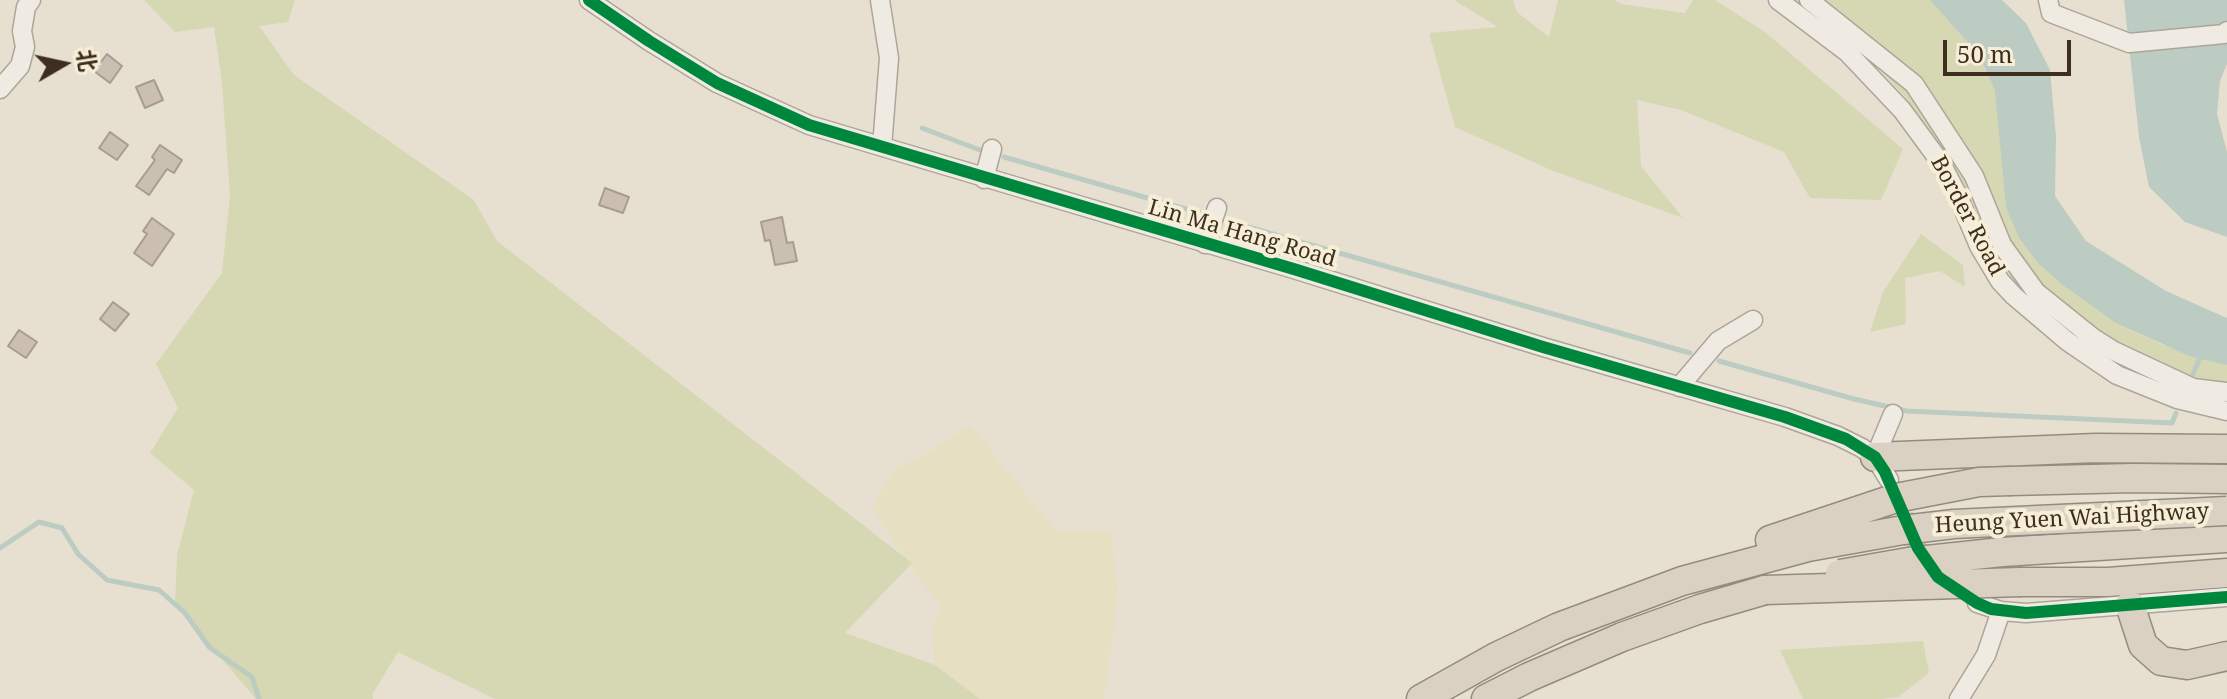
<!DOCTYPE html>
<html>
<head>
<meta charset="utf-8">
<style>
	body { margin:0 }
	#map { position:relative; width:2227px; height:699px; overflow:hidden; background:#e7e0d1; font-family:"Noto Serif","Noto Sans SC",serif }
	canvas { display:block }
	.north { position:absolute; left:24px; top:24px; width:80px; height:80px; -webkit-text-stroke:6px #f7eed8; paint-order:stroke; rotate:81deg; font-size:22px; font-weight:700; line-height:32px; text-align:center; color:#3d2e20 }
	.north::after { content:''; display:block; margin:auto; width:28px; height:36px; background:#3d2e20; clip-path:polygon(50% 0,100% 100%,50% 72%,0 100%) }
	.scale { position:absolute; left:1943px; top:40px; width:128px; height:36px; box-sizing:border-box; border:4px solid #3d2e20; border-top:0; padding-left:10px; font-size:24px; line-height:28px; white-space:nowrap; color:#3d2e20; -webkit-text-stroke:6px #f7eed8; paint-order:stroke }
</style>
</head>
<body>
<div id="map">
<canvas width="2227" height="699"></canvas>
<div class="north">北</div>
<div class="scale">50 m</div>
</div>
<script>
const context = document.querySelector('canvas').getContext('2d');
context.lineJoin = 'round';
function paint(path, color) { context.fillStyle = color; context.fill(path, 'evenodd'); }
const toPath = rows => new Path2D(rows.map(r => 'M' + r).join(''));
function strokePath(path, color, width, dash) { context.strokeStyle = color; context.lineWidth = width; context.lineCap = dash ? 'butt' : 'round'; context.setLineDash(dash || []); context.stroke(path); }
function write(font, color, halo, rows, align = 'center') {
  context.font = font + ' "Noto Serif",serif'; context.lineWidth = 8; context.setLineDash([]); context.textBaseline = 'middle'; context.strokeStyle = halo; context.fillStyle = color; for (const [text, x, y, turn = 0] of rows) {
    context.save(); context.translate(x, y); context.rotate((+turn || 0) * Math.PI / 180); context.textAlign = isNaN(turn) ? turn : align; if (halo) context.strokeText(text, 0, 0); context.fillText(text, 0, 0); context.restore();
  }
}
paint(toPath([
	[970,425,1056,531,1110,532,1119,594,1104,699,976,699,935,665,932,630,942,607,915,574,872,508,895,468,923,456]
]), '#e6dfc2');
paint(toPath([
	[144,0,295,0,288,22,259,26,294,75,474,200,497,241,912,563,845,633,935,665,980,699,495,699,398,652,373,693,373,699,256,699,175,604,177,555,194,490,150,453,178,408,156,364,222,273,230,196,222,83,214,27,175,32],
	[1454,0,1513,0,1517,12,1549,37,1558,0,1615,0,1621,4,1685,13,1693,0,1715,0,1765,32,1903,149,1881,200,1810,198,1784,152,1681,110,1637,100,1641,166,1683,218,1551,170,1455,127,1429,33,1498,27],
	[1788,0,1930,0,1938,7,1978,54,1995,91,2000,120,2122,326,2163,345,2227,364,2227,399,2181,388,2131,370,2085,345,2012,282,1992,252,1944,151,1906,98,1860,48],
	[1921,234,1963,265,1965,287,1940,271,1905,278,1906,324,1870,332,1883,292],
	[1923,641,1929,673,1898,697,1881,699,1803,699,1780,650]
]), '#d6d7b3');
paint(toPath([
	[1930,0,2002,0,2026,23,2050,70,2056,137,2055,196,2086,241,2166,291,2227,318,2227,365,2189,356,2116,323,2064,286,2039,264,2019,238,2006,207,1995,91,1979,55],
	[2124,0,2227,0,2227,64,2220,81,2217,114,2227,152,2227,237,2185,222,2149,187,2139,137]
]), '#bcccc2');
strokePath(toPath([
	[922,128,980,150],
	[1004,157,1200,213],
	[1227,221,1690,353],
	[1719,361,1854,399,1907,411,2172,423,2176,413],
	[2191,378,2202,354],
	[0,548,39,522,62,528,78,554,107,580,159,590,185,613,210,648,252,677,259,699]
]), '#bcccc2', 5);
const building = toPath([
	[107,54,122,66,110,83,94,71,107,54],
	[154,80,163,100,145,108,136,87,154,80],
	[110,132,128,145,117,160,99,148,110,132],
	[160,145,182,160,174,173,167,169,149,195,136,186,155,160,152,157,160,145],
	[605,188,629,197,623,213,599,205,605,188],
	[782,217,787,243,793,242,797,261,775,265,770,240,765,241,761,222,782,217],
	[152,218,174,234,152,266,134,253,147,234,143,231,152,218],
	[113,302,129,314,115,331,100,319,113,302],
	[19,330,37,342,26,358,8,346,19,330]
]);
paint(building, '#cbbfb2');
strokePath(building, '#a89c90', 2);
strokePath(toPath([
	[1894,490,1918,548,1930,568]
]), '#c5bcae', 18, [18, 9]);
const minor = toPath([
	[589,0,649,41,717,83,809,125,1297,270,1543,347,1785,417,1838,436,1862,448,1875,457,1889,480],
	[880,0,889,58,882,147],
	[1778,0,1847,52,1902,110,1941,163,1957,194,1979,246,2000,281,2014,296,2067,341,2117,375,2177,399,2227,411],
	[1809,0,1914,84,1974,176,2002,245,2036,292,2092,337,2114,351,2193,388,2227,392],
	[2048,0,2051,13,2129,43,2224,34,2227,31],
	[0,89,20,66,25,47,22,31,26,7,31,0],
	[984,179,992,149],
	[1205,244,1217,208],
	[1679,387,1718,341,1753,320],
	[1875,457,1893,414],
	[1977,603,2001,611,2026,613,2227,597],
	[1959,699,1986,655,2001,611]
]);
const highway = toPath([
	[1875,457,2096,448,2227,449],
	[2011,481,2133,478,2227,479],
	[1770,540,1896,498],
	[2002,552,2227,538],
	[2021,582,2108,582,2227,573],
	[2130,605,2143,645,2161,661,2187,665,2227,656],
	[1421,699,1496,657,1559,627,1682,581,1808,547,1903,530],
	[1486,699,1529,677,1622,637,1700,609,1765,590]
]);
strokePath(minor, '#ada599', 21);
strokePath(highway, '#928b80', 31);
strokePath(minor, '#efebe3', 18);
strokePath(highway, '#dad1c2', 28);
const highwayBridge = toPath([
	[1896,498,1979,482,2011,481],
	[1903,530,1954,524,2227,511],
	[1840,574,1908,562,2002,552],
	[1765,590,2021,582]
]);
strokePath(highwayBridge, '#928b80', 31, []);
strokePath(highwayBridge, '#dad1c2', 28);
strokePath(toPath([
	[589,0,649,41,717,83,809,125,1297,270,1543,347,1785,417,1846,439,1875,457,1885,472,1918,548,1938,577,1977,603,1991,609,2026,613,2227,597]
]), '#00873e', 12);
write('22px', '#3d2e20', '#f7eed8', [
	["Border Road",1967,216,62],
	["Lin Ma Hang Road",1242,234,16],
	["Heung Yuen Wai Highway",2072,519,-3]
]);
</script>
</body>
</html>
